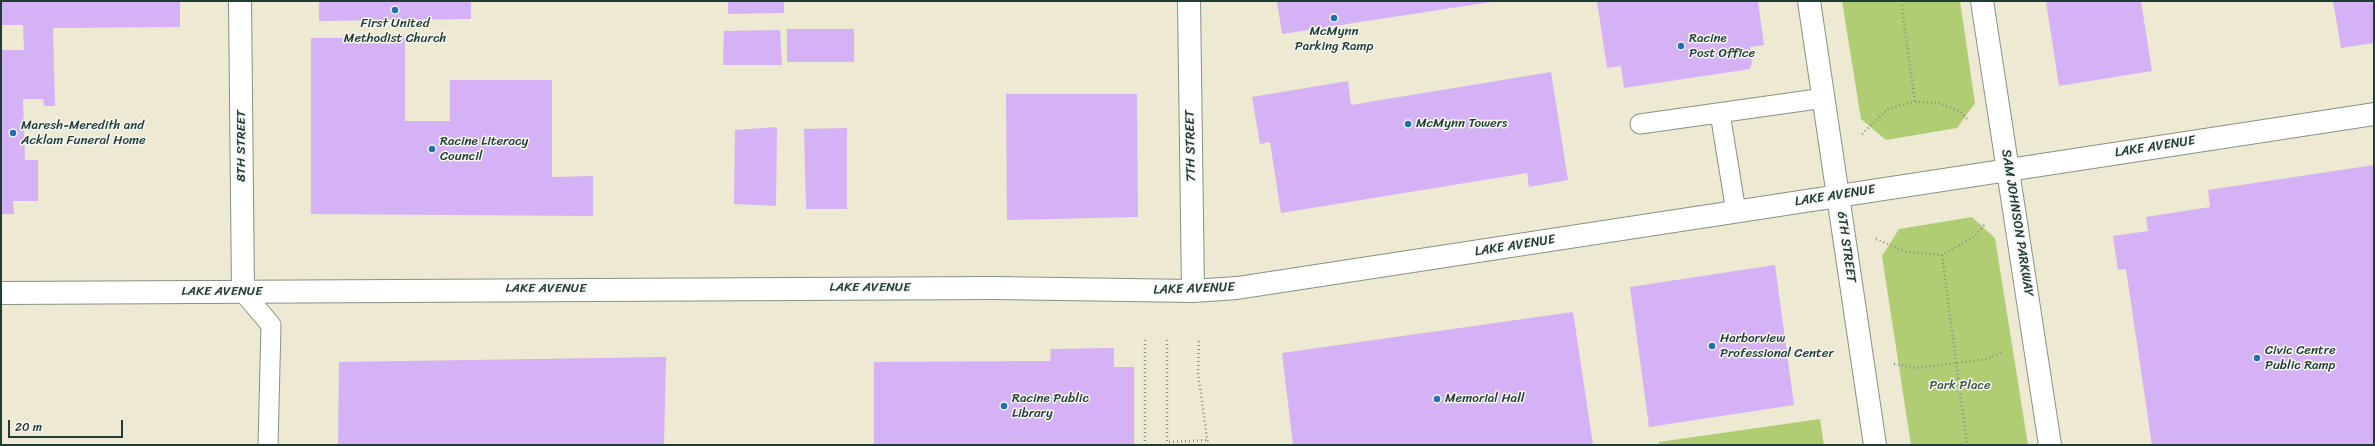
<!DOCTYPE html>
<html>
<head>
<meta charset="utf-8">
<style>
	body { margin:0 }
	#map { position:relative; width:2375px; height:446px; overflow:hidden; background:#ede9d2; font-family:Sriracha,sans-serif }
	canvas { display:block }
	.frame { position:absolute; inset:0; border:2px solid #1f3d34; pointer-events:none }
	.scale { position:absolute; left:8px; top:420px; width:115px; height:18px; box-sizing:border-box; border:2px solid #1f3d34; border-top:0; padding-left:5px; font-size:12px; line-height:14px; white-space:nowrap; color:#1f3d34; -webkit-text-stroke:3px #f6f6f2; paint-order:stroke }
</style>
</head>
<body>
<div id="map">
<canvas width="2375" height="446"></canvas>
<div class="frame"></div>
<div class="scale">20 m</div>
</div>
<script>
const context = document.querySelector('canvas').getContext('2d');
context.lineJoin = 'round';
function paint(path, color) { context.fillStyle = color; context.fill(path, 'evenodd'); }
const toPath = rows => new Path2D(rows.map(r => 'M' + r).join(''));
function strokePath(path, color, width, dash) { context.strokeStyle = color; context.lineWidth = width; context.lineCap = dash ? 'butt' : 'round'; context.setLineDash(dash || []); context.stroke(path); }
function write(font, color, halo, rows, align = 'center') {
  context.font = font + ' Sriracha,sans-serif'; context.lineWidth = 3; context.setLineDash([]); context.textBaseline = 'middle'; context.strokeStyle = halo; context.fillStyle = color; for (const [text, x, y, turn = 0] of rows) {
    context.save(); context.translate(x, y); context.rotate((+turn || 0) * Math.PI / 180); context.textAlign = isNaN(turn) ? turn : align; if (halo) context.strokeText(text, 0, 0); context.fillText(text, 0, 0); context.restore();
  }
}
paint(toPath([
	[1842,1,1960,1,1975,103,1957,128,1886,140,1861,119],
	[1972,217,1995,238,2028,445,1911,445,1882,256,1899,229],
	[1820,419,1824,445,1660,445,1659,442]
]), '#b1cd73');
paint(toPath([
	[1,1,180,1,180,27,53,28,55,106,44,106,43,99,23,99,25,160,38,160,38,201,13,201,14,214,1,214,1,50,24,50,23,25,1,25],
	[319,1,471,1,471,19,319,21],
	[728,1,784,1,784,13,728,14],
	[1277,1,1491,1,1491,2,1282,34],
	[1597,1,1758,1,1764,45,1750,47,1752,62,1750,69,1624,88,1621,66,1607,68],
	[2046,1,2141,1,2152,71,2059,86],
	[2333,1,2374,1,2374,43,2341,48],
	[787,29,854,29,854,62,787,62],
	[780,30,782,65,723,65,724,31],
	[311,38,405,38,405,121,450,121,450,80,552,80,552,177,593,176,593,216,311,214],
	[1551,72,1568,180,1529,187,1527,173,1281,213,1270,142,1260,144,1252,97,1348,81,1351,105],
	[1006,94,1137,94,1138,217,1007,220],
	[777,127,776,206,734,204,735,130],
	[847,128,847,209,806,209,804,129],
	[2374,165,2374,445,2152,445,2126,269,2118,270,2113,236,2148,231,2146,217,2210,207,2208,190],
	[1775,265,1794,405,1649,427,1630,287],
	[1573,312,1593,445,1293,445,1282,353],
	[1114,348,1114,367,1134,367,1134,445,874,445,874,362,1050,361,1051,349],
	[666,357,664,445,338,445,339,362]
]), '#d5b2f5');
const lane = toPath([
	[1720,113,1736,212],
	[1640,124,1824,98],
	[243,292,271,325,268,445]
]);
const street = toPath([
	[240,1,243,292],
	[1189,1,1193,291],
	[1809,1,1875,445],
	[1982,1,2050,445],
	[1,293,994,288,1193,291,1237,288,2374,114]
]);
strokePath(lane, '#869383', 21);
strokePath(street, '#869383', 24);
strokePath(toPath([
	[1901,1,1915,102],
	[1862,134,1889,108,1915,102,1939,103,1961,112,1967,119],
	[1876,239,1907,252,1942,255,1974,237,1984,225],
	[1942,255,1967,445],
	[1167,340,1167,442,1208,440],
	[1199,341,1198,373,1208,445],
	[1894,364,1919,368,1986,359,2003,352],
	[1145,445,1145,338]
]), '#869383', 2.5, [1, 3]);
strokePath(lane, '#fff', 19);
strokePath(street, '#fff', 22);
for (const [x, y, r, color] of [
	[395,10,4,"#1f6fb2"],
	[1334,18,4,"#1f6fb2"],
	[1681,46,4,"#1f6fb2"],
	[1408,124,4,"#1f6fb2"],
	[13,133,4,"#1f6fb2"],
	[432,149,4,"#1f6fb2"],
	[1712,346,4,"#1f6fb2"],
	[2257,358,4,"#1f6fb2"],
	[1437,399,4,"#1f6fb2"],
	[1004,406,4,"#1f6fb2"]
]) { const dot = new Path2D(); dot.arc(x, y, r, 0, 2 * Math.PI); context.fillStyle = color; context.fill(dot); strokePath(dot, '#f6f6f2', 1.5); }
write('13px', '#1f3d34', '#f6f6f2', [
	["First United",395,24,"center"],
	["Methodist Church",395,39,"center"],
	["McMynn",1334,32,"center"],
	["Parking Ramp",1334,47,"center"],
	["Racine",1689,39],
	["Post Office",1689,54],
	["McMynn Towers",1416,124],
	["Maresh-Meredith and",21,126],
	["Acklam Funeral Home",21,141],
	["Racine Literacy",440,142],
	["Council",440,157],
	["Harborview",1720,339],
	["Professional Center",1720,354],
	["Civic Centre",2265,351],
	["Public Ramp",2265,366],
	["Racine Public",1012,399],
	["Library",1012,414],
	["Memorial Hall",1445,399]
], 'left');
write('13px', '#1f3d34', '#f6f6f2', [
	["8TH STREET",242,146,-90],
	["7TH STREET",1191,146,-91],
	["LAKE AVENUE",2155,147,-9],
	["LAKE AVENUE",1835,196,-9],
	["SAM JOHNSON PARKWAY",2017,223,81],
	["LAKE AVENUE",1515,246,-9],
	["6TH STREET",1846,247,82],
	["LAKE AVENUE",870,288],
	["LAKE AVENUE",546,289],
	["LAKE AVENUE",1194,289,-2],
	["LAKE AVENUE",222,292]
]);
write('13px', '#3c5a41', '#f6f6f2', [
	["Park Place",1960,386]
]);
</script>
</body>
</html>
